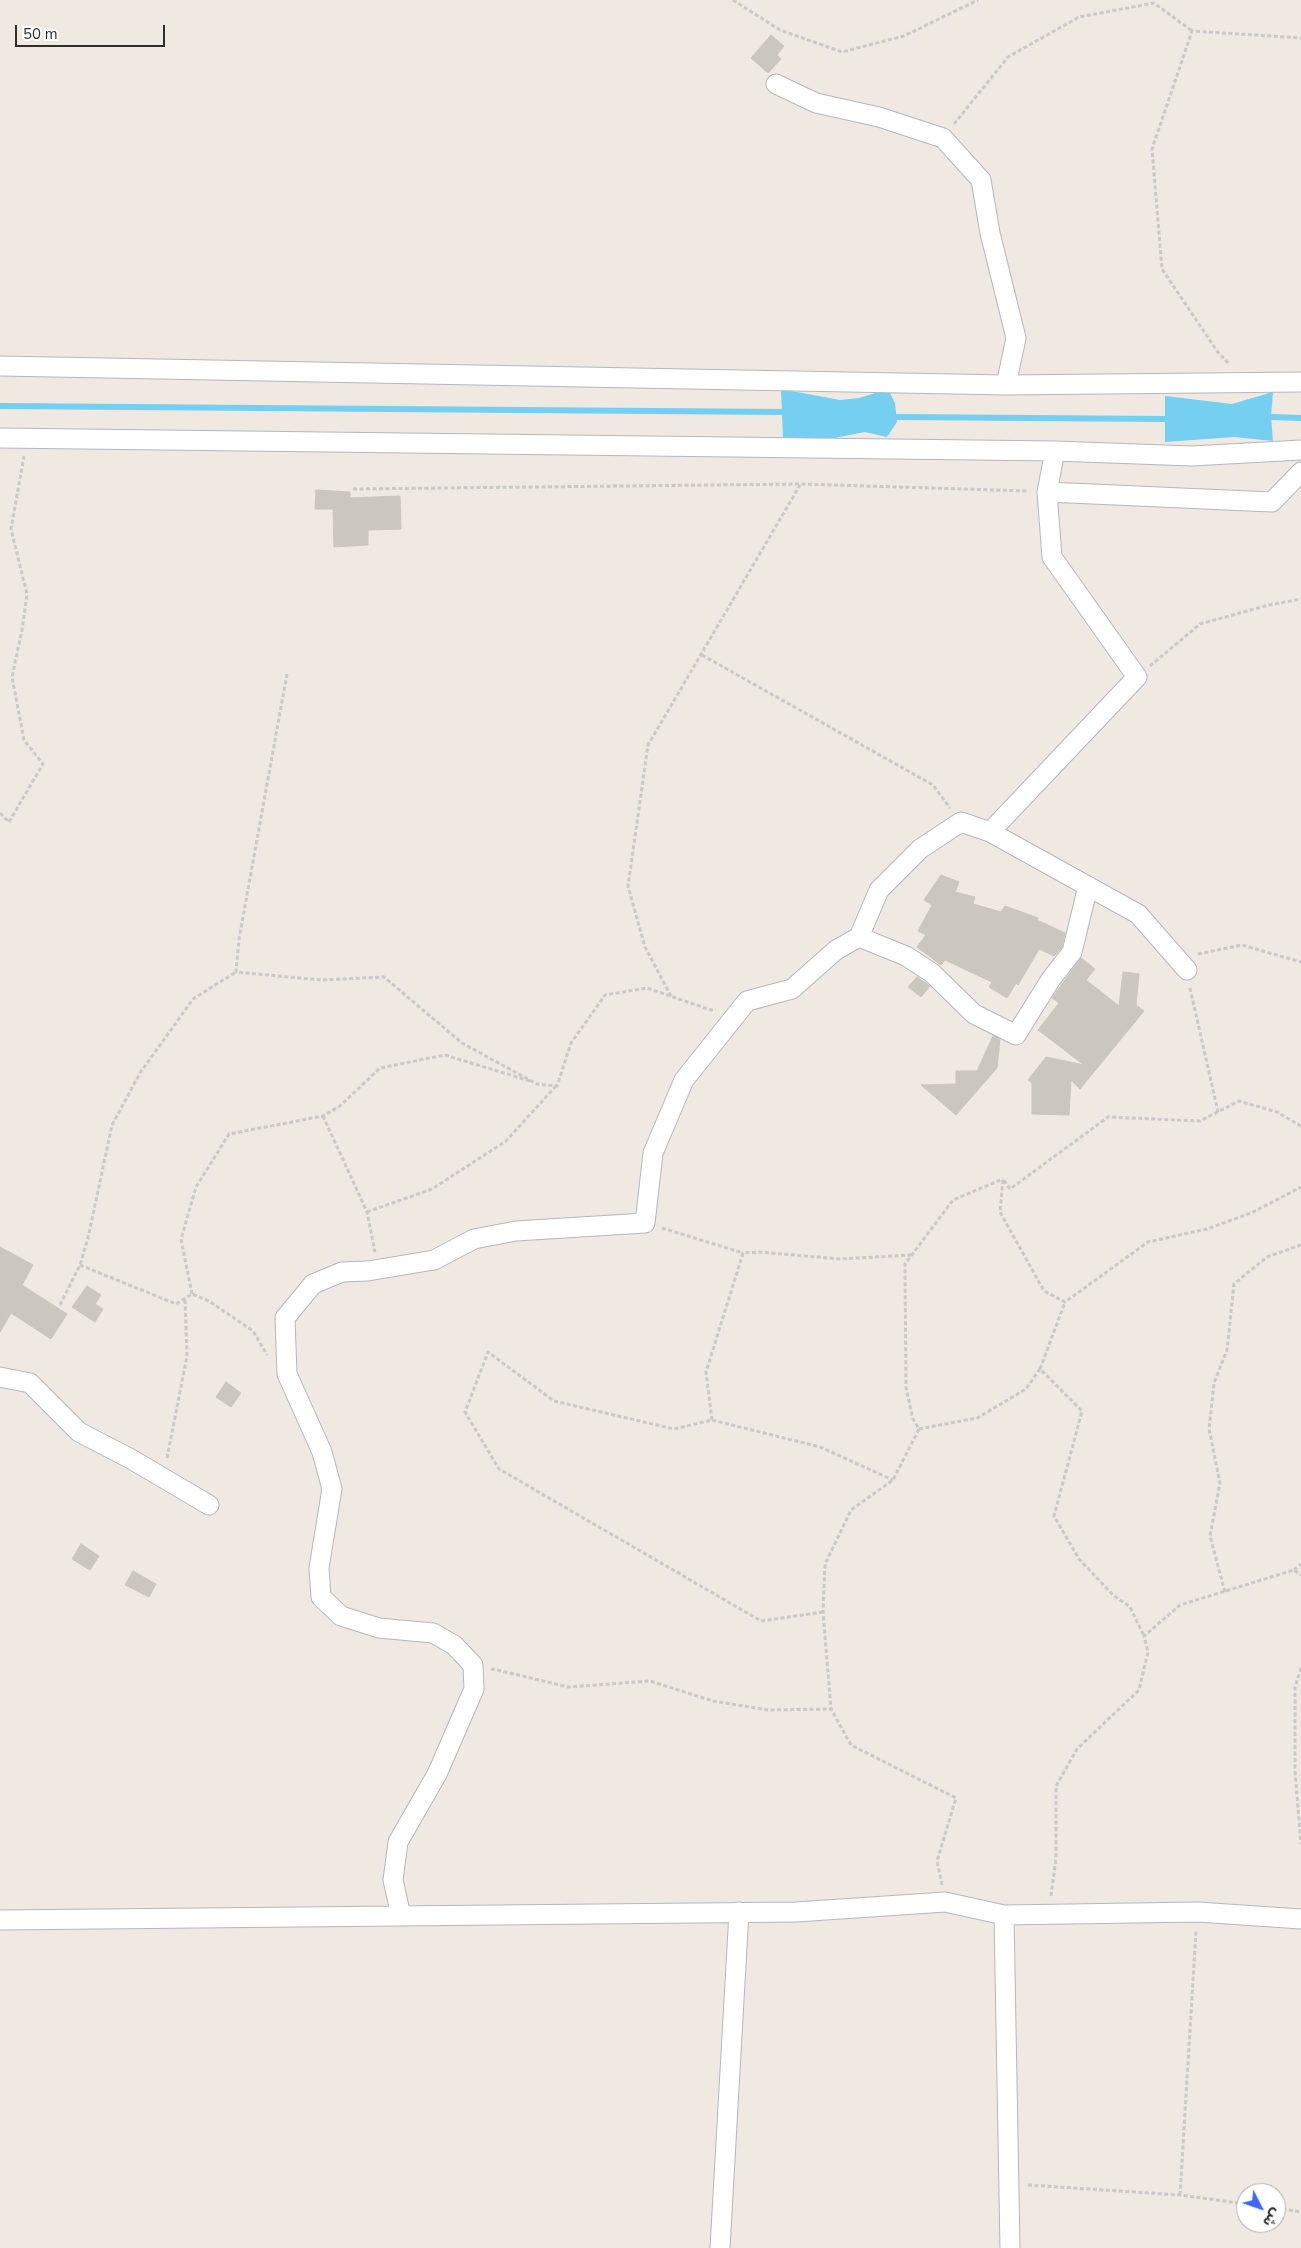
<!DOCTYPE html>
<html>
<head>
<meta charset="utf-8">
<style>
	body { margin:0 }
	#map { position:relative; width:1301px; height:2248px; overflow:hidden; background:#efe9e1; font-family:"Nunito Sans","Noto Sans Arabic",sans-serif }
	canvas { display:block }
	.north { position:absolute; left:1236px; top:2183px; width:50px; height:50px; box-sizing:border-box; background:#fff; border:1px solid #ababab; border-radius:50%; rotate:131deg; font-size:14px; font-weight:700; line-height:20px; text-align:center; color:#2e2e2e }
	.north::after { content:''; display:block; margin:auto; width:18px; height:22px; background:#4264fb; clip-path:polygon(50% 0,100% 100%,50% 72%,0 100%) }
	.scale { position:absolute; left:15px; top:25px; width:150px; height:22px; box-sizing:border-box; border:2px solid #2e2e2e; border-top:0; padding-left:6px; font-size:15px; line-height:18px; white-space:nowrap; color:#2e2e2e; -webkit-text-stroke:4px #fff; paint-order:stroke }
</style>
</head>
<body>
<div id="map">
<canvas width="1301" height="2248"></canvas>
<div class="north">ش</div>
<div class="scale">50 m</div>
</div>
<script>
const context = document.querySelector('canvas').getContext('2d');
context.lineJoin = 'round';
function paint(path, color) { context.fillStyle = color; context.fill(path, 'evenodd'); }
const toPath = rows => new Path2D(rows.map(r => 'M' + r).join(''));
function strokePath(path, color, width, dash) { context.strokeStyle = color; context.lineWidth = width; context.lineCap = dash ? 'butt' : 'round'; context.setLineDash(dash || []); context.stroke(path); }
paint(toPath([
	[781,389,840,400,859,398,888,389,895,403,897,422,887,437,865,432,824,440,783,438],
	[1273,392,1271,417,1273,441,1234,437,1165,442,1165,396,1232,404]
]), '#75cff0');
strokePath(toPath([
	[0,406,782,412],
	[896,417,1164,419],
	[1271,417,1301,418]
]), '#75cff0', 6);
const building = toPath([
	[771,35,784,46,777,55,781,59,768,73,751,58,771,35],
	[316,490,350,492,350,498,400,496,401,529,368,530,368,545,334,547,333,509,315,509,316,490],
	[941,875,959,882,955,892,975,897,973,904,1001,912,1005,906,1038,918,1037,920,1065,933,1062,947,1054,956,1039,949,1018,985,1016,983,1007,998,989,987,992,982,945,960,941,965,917,947,926,935,918,931,932,905,924,900,941,875],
	[1081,958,1095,969,1086,980,1119,1006,1123,972,1139,974,1136,1005,1144,1011,1080,1089,1071,1080,1069,1115,1032,1114,1032,1083,1028,1080,1046,1057,1084,1065,1038,1030,1059,1003,1052,998,1081,958],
	[917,977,930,986,921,997,908,987,917,977],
	[993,1036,1000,1039,997,1068,956,1115,921,1085,956,1084,956,1071,977,1071,993,1036],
	[0,1247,33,1265,22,1285,67,1314,51,1339,11,1313,0,1332,0,1247],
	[87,1286,101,1295,95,1304,103,1309,95,1322,72,1307,87,1286],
	[226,1382,241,1393,231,1407,216,1397,226,1382],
	[81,1544,99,1556,90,1570,72,1559,81,1544],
	[133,1571,156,1584,149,1597,125,1585,133,1571]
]);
paint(building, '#cbc7bf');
strokePath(building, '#cbc5ba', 1);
const street = toPath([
	[776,84,816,103,879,117,943,138,981,180,990,233,1016,338,1006,385],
	[0,366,1006,385,1301,382],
	[0,438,1055,451,1192,456,1301,450],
	[1047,492,1272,502,1301,472],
	[990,832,1138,914,1187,970],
	[859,937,906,956,932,973,974,1014,1016,1035,1051,979,1072,952,1088,886],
	[0,1377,30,1383,79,1432,131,1459,209,1505],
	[1004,1915,1010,2248],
	[401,1916,393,1880,398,1842,437,1774,474,1689,473,1665,454,1645,433,1633,379,1628,341,1616,321,1597,319,1568,332,1489,322,1452,287,1374,285,1318,313,1284,342,1272,368,1271,434,1260,474,1239,516,1231,645,1223,653,1153,684,1080,747,1001,792,989,836,950,859,937,879,890,920,849,961,822,990,832,1137,677,1052,557,1047,492,1055,451],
	[0,1920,796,1912,945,1902,1004,1915,1198,1912,1301,1919],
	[720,2248,739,1912]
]);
strokePath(street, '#b4b7c1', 21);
strokePath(toPath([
	[733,0,780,30,842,52,904,36,978,0],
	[954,124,1008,57,1079,17,1154,3,1192,31],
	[1228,363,1217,351,1162,269,1152,149,1192,31,1301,38],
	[353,489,801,484,1028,491],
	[702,655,933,785,950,808],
	[1150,666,1200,624,1269,605,1301,599],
	[287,674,239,939,236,972,321,980,384,977,462,1043,537,1084,557,1086,571,1043,605,995,647,988,711,1010,716,1009],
	[0,813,9,822,43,764,24,740,12,677,22,630,27,594,11,529,24,456],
	[1198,954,1242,945,1301,962],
	[1190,988,1218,1112],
	[671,996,645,947,628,886,648,745,800,485],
	[323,1116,367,1212,375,1252],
	[1301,1126,1277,1112,1239,1101,1200,1121,1108,1117,1010,1189,1003,1179,1000,1212,1044,1291,1065,1302,1148,1242,1207,1229,1251,1213,1301,1187],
	[367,1212,432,1189,506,1141,556,1086],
	[662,1228,743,1253],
	[80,1265,176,1304,192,1294,209,1301,253,1331,267,1355],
	[192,1294,181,1239,196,1187,229,1134,323,1116,340,1106,380,1068,445,1055,530,1081],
	[60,1305,80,1265,88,1238,112,1125,140,1073,193,999,236,972],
	[1040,1369,1065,1302],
	[712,1420,706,1372,743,1253,759,1252,840,1259,911,1255],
	[919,1429,977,1418,1026,1389,1040,1369,1082,1411,1054,1516,1079,1559,1113,1595,1130,1607,1144,1636],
	[167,1458,187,1356,185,1299],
	[1294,1570,1301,1564],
	[1225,1592,1210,1536,1220,1483,1209,1429,1214,1383,1227,1350,1234,1284,1267,1257,1301,1245],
	[823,1612,761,1621,499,1469,465,1412,488,1352,554,1401,674,1429,712,1420,820,1447,893,1480],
	[1301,1668,1295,1687,1295,1771,1301,1844],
	[491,1670,493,1669,568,1687,650,1681,713,1701,768,1710,831,1709],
	[942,1885,937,1861,956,1798,851,1745,831,1709,823,1612,825,1564,851,1510,893,1480,919,1429,913,1419,906,1388,905,1264,953,1200,1003,1179],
	[1051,1896,1056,1858,1056,1786,1077,1749,1139,1690,1148,1652,1144,1636,1180,1605,1294,1570,1301,1575],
	[1028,2185,1180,2195,1246,2204],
	[1180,2195,1196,1931],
	[1276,2208,1301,2212]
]), '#c9c9c9', 3, [4, 2.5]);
strokePath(street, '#fff', 19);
</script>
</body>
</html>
